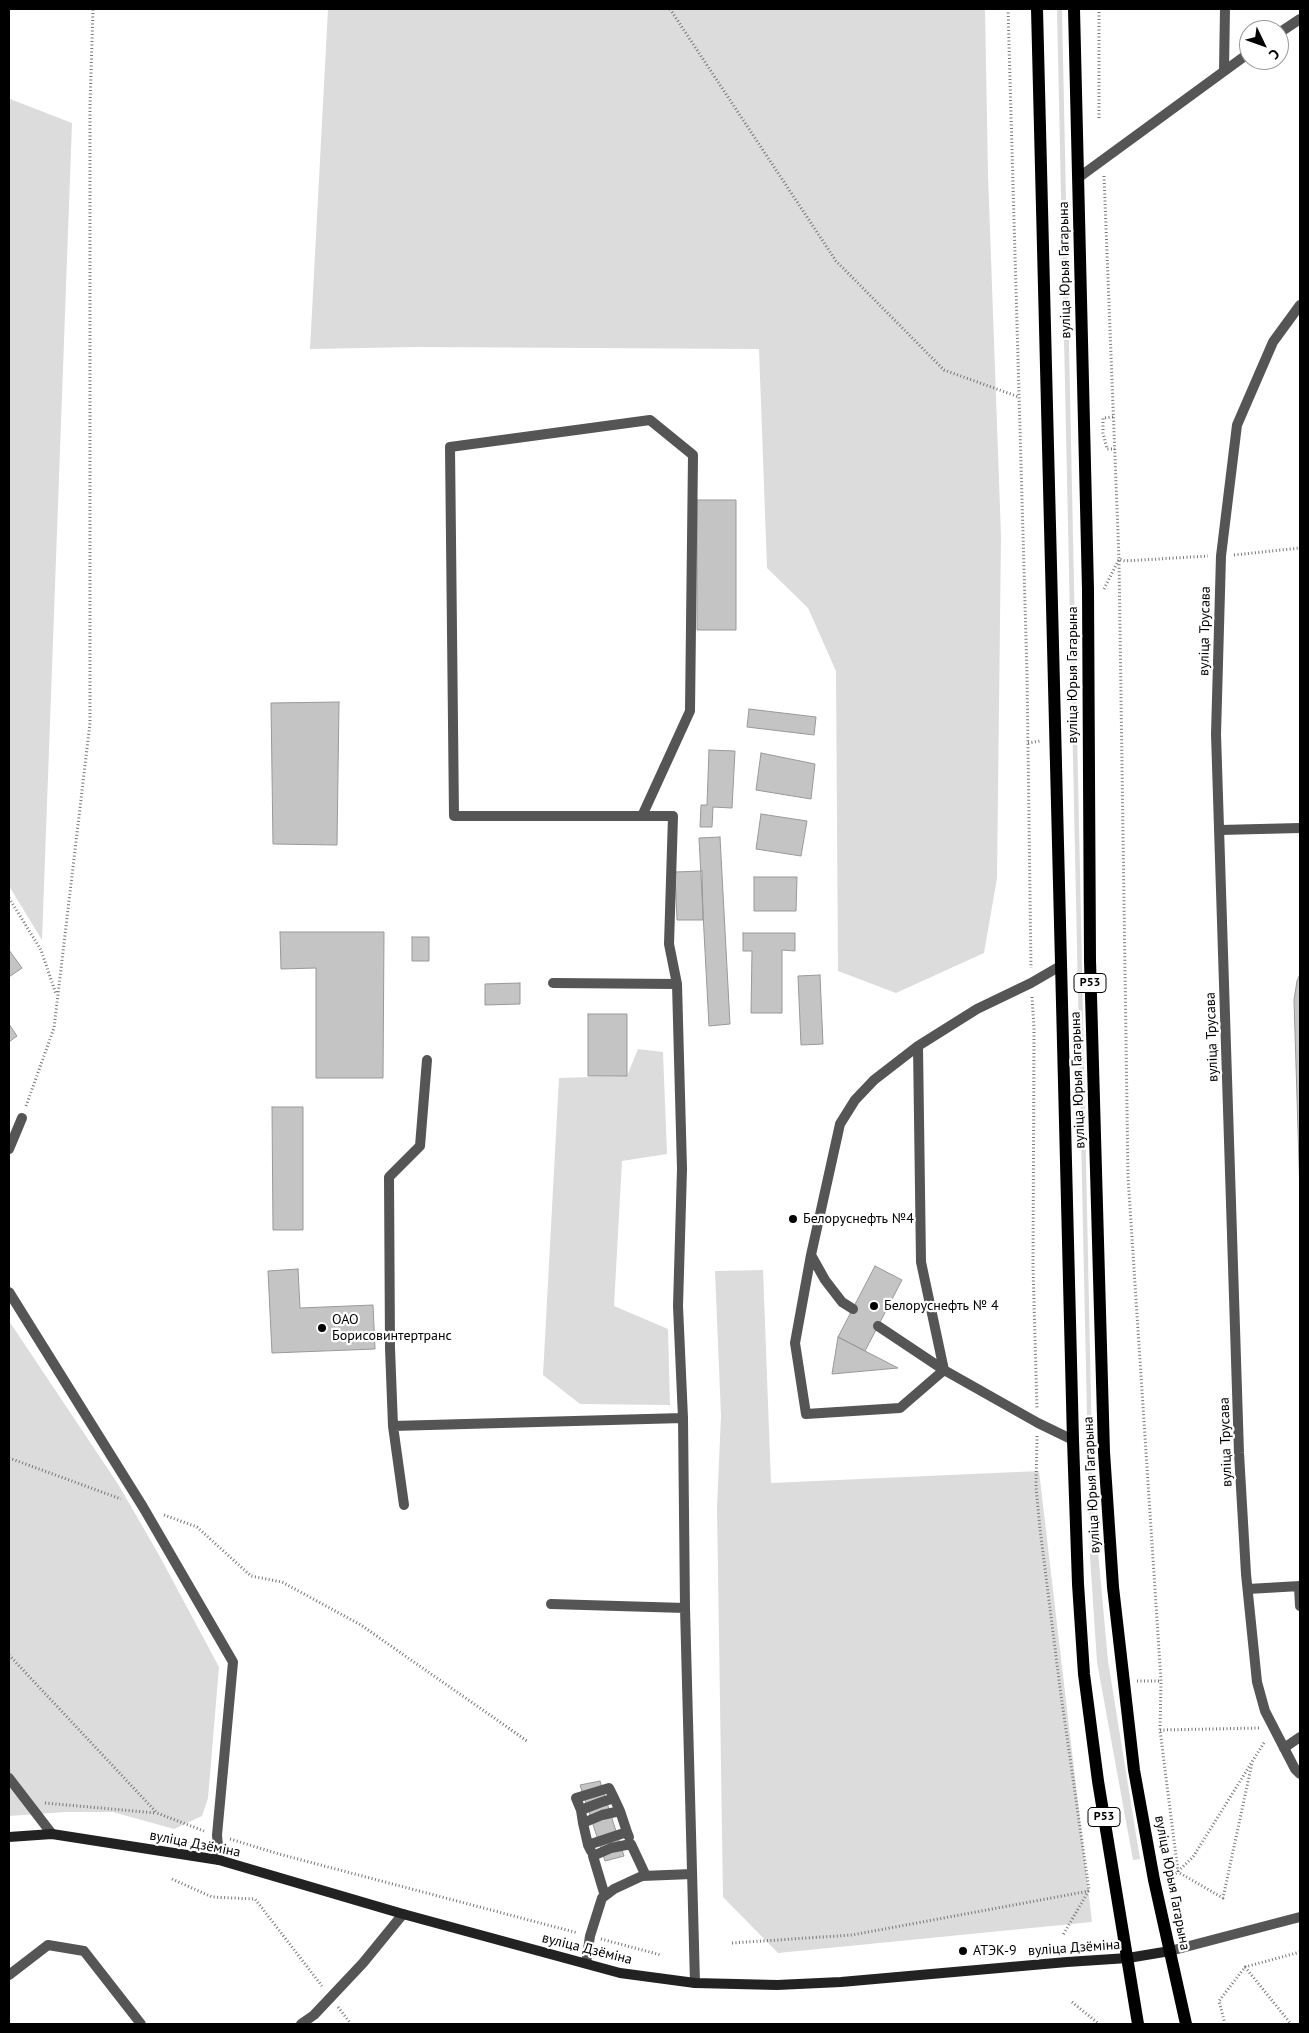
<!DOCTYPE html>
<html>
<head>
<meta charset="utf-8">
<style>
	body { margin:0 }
	#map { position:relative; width:1309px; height:2033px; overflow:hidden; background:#fff; font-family:"PT Sans",sans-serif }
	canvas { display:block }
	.frame { position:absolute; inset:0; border:10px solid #000; pointer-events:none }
	.north { position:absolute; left:1239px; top:20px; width:50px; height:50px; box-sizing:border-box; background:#fff; border:1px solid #999; border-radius:50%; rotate:132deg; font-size:14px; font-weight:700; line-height:20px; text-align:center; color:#000 }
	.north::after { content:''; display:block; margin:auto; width:18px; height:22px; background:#000; clip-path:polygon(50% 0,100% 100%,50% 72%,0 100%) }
</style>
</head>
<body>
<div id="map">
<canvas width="1309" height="2033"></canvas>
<div class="frame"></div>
<div class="north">С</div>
</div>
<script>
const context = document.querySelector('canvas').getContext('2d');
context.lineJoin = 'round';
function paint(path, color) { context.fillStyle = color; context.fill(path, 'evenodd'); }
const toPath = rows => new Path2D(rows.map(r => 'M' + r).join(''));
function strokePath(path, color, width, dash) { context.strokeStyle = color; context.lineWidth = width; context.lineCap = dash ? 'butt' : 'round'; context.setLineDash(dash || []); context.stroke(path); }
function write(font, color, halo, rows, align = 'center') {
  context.font = font + ' "PT Sans",sans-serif'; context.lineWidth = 4.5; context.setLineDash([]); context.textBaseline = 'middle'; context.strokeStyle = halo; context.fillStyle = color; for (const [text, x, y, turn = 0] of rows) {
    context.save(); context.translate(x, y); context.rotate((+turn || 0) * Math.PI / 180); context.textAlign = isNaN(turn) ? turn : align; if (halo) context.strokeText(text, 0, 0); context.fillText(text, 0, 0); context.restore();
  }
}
paint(toPath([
	[328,9,985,9,988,175,1001,536,997,878,984,953,896,993,838,971,836,671,808,608,767,568,759,349,417,347,310,349],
	[1057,9,1062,9,1093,1496,1108,1661,1140,1859,1133,1860,1097,1662,1090,1557],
	[10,99,72,123,42,940,9,886],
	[638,1049,663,1052,667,1154,622,1161,614,1306,668,1329,670,1405,580,1404,543,1375,559,1078,627,1076],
	[763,1270,771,1483,1039,1471,1092,1922,778,1953,723,1897,717,1507,721,1416,715,1271],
	[9,1321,118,1484,159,1555,219,1667,208,1798,202,1816,174,1829,113,1812,65,1812,9,1816]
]), '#dcdcdc');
const building = toPath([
	[697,500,736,500,736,630,697,630,697,500],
	[339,702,337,845,273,844,271,703,339,702],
	[749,709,816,717,814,735,747,727,749,709],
	[709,750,735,751,732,808,713,807,712,827,700,827,701,805,707,805,709,750],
	[761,753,815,764,811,799,756,790,761,753],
	[761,814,807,821,801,856,756,849,761,814],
	[720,837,730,1024,709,1026,699,838,720,837],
	[702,871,703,920,677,920,675,872,702,871],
	[754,877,797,877,796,911,754,911,754,877],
	[280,932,384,932,383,1078,316,1078,316,968,281,969,280,932],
	[743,933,795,933,795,951,782,950,782,1013,751,1013,752,951,743,951,743,933],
	[412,937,429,937,429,961,412,961,412,937],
	[9,950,22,968,9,977,9,950],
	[1300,974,1300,1195,1294,1000,1297,981,1300,974],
	[820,975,823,1044,801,1045,798,976,820,975],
	[520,983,520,1004,485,1005,485,984,520,983],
	[588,1014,627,1014,627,1076,588,1076,588,1014],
	[9,1024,17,1036,9,1042,9,1024],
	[272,1107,303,1107,303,1230,273,1230,272,1107],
	[875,1266,902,1280,865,1351,838,1337,875,1266],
	[298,1269,300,1308,373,1305,375,1349,272,1353,268,1271,298,1269],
	[838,1337,865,1351,898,1368,832,1374,838,1337],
	[600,1781,624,1856,605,1861,580,1785,600,1781]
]);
paint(building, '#c4c4c4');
strokePath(building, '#999', 1);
strokePath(toPath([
	[670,9,836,261,944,370,1019,397],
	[1008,9,1027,674,1031,968],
	[1099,118,1099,9],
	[1104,176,1119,559,1128,1177,1161,1681,1160,1730,1178,1872,1223,1898,1252,1763],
	[1113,417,1103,418,1103,433,1107,449,1115,449],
	[1234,555,1300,548],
	[1104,589,1119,559,1125,561,1208,556],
	[1028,743,1040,741],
	[9,898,41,950,56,994],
	[1032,997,1034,1028,1033,1267,1037,1408],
	[26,1106,54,1028,90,723,90,106,93,9],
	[1037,1436,1036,1487,1040,1529,1060,1688,1089,1890,1063,1935],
	[9,1458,121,1499],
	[164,1515,197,1527,251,1576,282,1582,361,1625,527,1741],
	[9,1655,157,1813,204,1831],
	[1137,1681,1161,1681],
	[1160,1730,1260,1728],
	[45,1803,156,1813],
	[230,1839,279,1854,578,1933],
	[1173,1876,1193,1857,1265,1741],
	[172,1879,212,1897,255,1899,322,1986],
	[601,1939,661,1955],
	[732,1943,852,1935,1089,1891],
	[1245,1967,1291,2024],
	[1072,2002,1099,2024],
	[338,2007,351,2024],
	[1225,2024,1219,2001,1245,1967,1300,1952]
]), '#777', 3, [1, 2.5]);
strokePath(toPath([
	[1279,33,1300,19],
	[1224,70,1225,9],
	[1078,178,1249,53],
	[642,816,690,711,693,455,650,420,450,447,454,816,673,816,669,944,677,984],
	[1220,830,1300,828],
	[553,983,677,984,682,1169,678,1306,683,1418,685,1608],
	[9,1149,22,1118],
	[811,1255,795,1343,806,1414,900,1408,944,1370,921,1262,918,1046],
	[9,1292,143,1507,233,1662,217,1835,219,1860],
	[853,1309,842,1302,825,1280,811,1255,840,1124,855,1100,874,1080,918,1046,977,1009,1031,983,1062,965],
	[878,1326,944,1370,1038,1423,1073,1440],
	[393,1426,390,1348,389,1177,420,1146,427,1060],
	[404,1505,393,1426,683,1418],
	[1299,1586,1300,1606],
	[1248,1589,1300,1586],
	[551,1604,685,1608,695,1983],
	[1284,1748,1300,1737],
	[9,1778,52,1834],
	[581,1810,576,1798,609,1788,614,1798],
	[583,1823,581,1810,599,1803,614,1798,620,1811],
	[588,1845,583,1823,602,1815,620,1811,627,1832],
	[591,1851,588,1845,627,1832,629,1837],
	[605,1896,593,1856,611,1848,631,1844,646,1876],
	[586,1963,590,1936,602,1898,614,1889,642,1876,692,1874],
	[9,1975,48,1945,84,1951,141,2024],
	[301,2024,314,2015,363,1963,403,1914]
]), '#555', 10);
strokePath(toPath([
	[1300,305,1273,342,1237,425,1221,556,1216,734,1239,1453,1246,1574,1257,1682,1265,1711,1295,1769,1300,1774],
	[1170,1951,1300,1917]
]), '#555', 10);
strokePath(toPath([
	[9,1837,52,1834,219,1860,403,1914,620,1973,695,1983,777,1985,841,1982,1067,1962,1128,1958,1170,1951]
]), '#222', 10);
strokePath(toPath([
	[1037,9,1073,1440,1078,1584,1084,1674,1098,1781,1138,2024],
	[1074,9,1088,589,1090,960,1104,1452,1113,1587,1134,1770,1154,1880,1186,2024]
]), '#000', 12);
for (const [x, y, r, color] of [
	[793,1219,5,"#000"],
	[874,1306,5,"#000"],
	[322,1328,5,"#000"],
	[963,1951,5,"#000"]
]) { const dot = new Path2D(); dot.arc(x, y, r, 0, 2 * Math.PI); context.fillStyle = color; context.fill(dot); strokePath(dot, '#fff', 2); }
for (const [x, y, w] of [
	[1090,983,32],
	[1104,1817,32]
]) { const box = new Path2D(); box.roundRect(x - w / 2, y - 9.5, w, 19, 4); context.fillStyle = '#fff'; context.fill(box); strokePath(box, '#000', 1); }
write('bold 12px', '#000', null, [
	["Р53",1090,983],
	["Р53",1104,1817]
]);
write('14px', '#000', '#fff', [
	["вуліца Юрыя Гагарына",1065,270,-91],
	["вуліца Трусава",1205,631,-89],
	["вуліца Юрыя Гагарына",1073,675,-90],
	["вуліца Трусава",1212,1037,-92],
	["вуліца Юрыя Гагарына",1078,1080,-92],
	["вуліца Трусава",1226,1442,-92],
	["вуліца Юрыя Гагарына",1092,1485,-93],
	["вуліца Дзёміна",195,1844,11],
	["вуліца Юрыя Гагарына",1172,1883,79],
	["вуліца Дзёміна",1074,1948,-4],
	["вуліца Дзёміна",587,1949,14]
]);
write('14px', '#000', '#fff', [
	["Белоруснефть №4",803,1219],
	["Белоруснефть № 4",884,1306],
	["ОАО",332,1320],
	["Борисовинтертранс",332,1336],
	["АТЭК-9",973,1951]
], 'left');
</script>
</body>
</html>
